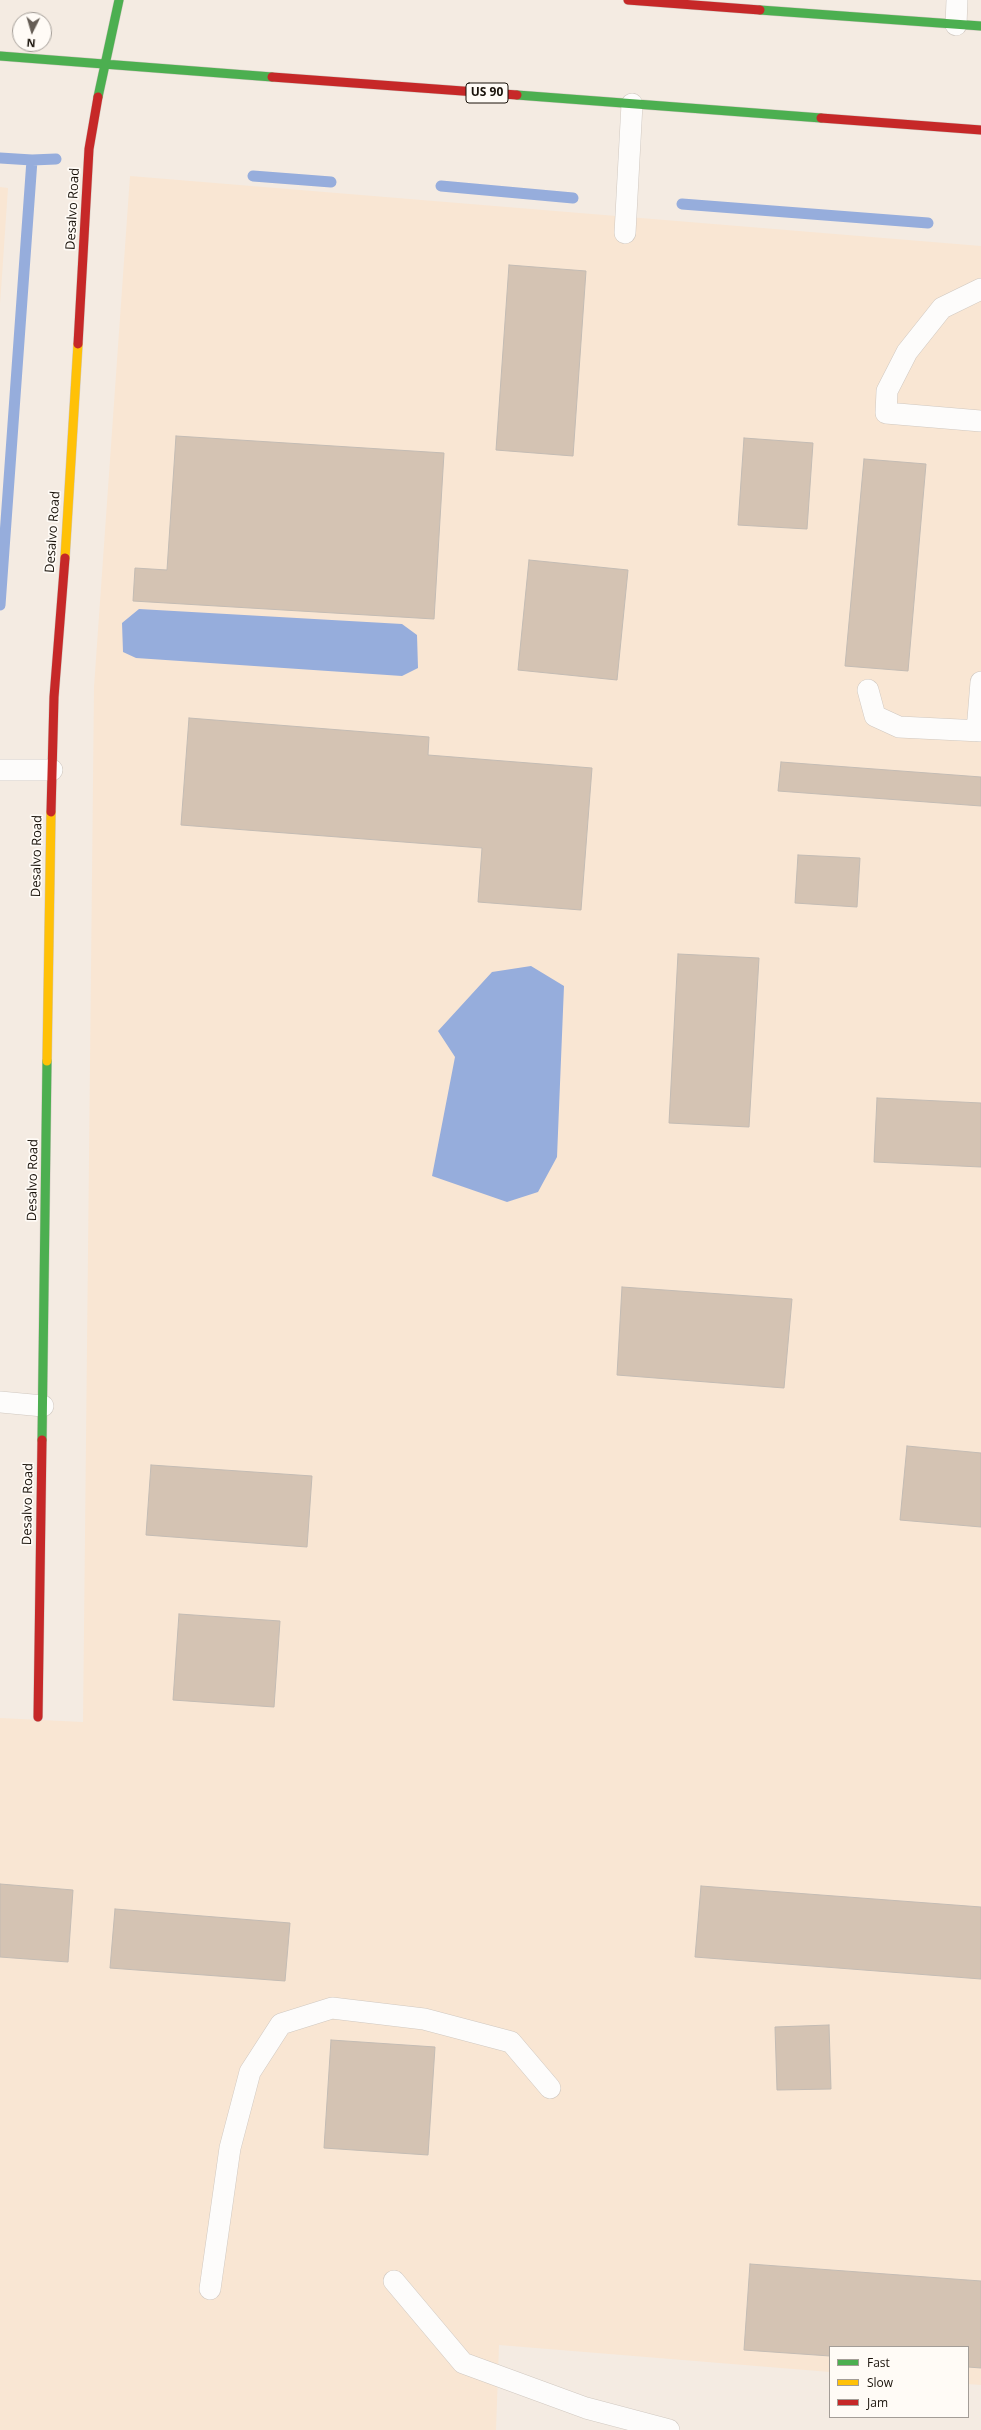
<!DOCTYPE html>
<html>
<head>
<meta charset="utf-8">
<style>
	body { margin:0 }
	#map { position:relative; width:981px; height:2430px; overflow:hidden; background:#f4ebe2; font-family:"Open Sans",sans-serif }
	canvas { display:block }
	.legend { position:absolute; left:829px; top:2346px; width:140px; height:72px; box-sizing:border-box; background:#fffbf6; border:1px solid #a39d97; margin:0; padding:5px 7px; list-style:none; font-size:12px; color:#181109 }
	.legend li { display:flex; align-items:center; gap:8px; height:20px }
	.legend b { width:20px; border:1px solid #a39d97 }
	.north { position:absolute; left:12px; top:12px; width:40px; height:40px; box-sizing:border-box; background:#fffbf6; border:1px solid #a39d97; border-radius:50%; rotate:185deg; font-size:11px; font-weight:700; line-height:16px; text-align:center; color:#181109 }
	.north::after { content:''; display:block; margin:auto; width:14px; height:18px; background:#655d55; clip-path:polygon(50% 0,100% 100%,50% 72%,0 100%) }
</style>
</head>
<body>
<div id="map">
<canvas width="981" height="2430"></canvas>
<ul class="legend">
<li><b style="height:5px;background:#4caf50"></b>Fast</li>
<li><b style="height:5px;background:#ffc107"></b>Slow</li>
<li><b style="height:5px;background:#c62828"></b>Jam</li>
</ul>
<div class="north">N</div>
</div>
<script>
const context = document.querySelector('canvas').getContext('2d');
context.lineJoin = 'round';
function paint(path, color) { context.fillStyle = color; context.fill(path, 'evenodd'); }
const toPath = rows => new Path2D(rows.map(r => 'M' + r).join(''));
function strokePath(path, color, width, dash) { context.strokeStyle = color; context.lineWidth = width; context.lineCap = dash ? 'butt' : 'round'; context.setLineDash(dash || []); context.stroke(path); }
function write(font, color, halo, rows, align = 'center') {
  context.font = font + ' "Open Sans",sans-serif'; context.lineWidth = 3.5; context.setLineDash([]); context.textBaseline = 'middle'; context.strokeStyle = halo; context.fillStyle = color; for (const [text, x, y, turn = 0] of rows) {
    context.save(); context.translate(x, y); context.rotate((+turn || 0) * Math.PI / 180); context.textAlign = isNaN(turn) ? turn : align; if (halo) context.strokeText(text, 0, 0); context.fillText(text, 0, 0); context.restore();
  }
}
paint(toPath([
	[130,176,981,246,981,2385,968,2384,968,2347,830,2347,830,2372,499,2345,496,2430,0,2430,0,1718,83,1722,94,687],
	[0,187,8,188,0,305]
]), '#f9e6d3');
paint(toPath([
	[139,609,402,624,417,635,418,668,402,676,136,658,123,652,122,623],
	[531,966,564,986,557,1157,538,1192,507,1202,432,1176,455,1057,438,1031,492,972]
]), '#96addc');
strokePath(toPath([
	[0,158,32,160,56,159],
	[253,176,331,182],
	[441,186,573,198],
	[682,204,928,223],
	[0,605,32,160]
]), '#96addc', 11);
const building = toPath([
	[509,265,586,271,573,456,496,450,509,265],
	[176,436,444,453,434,619,133,601,135,568,167,570,176,436],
	[744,438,813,443,807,529,738,525,744,438],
	[864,459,926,464,908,671,845,666,864,459],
	[529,560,628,570,617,680,518,670,529,560],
	[189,718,429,737,428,755,592,768,581,910,478,902,482,848,181,825,189,718],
	[781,762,981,777,981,806,778,791,781,762],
	[798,855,860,858,857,907,795,903,798,855],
	[678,954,759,958,749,1127,669,1123,678,954],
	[877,1098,981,1103,981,1167,874,1162,877,1098],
	[622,1287,792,1299,784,1388,617,1375,622,1287],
	[907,1446,981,1453,981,1527,900,1520,907,1446],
	[151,1465,312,1476,307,1547,146,1535,151,1465],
	[179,1614,280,1621,274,1707,173,1700,179,1614],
	[0,1884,73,1890,68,1962,0,1957,0,1884],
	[701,1886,981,1907,981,1979,695,1957,701,1886],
	[115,1909,290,1923,285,1981,110,1968,115,1909],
	[829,2025,831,2089,777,2090,775,2027,829,2025],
	[331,2040,435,2047,428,2155,324,2148,331,2040],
	[750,2264,981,2281,981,2368,968,2367,968,2347,830,2347,830,2356,744,2350,750,2264]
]);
paint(building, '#d4c3b3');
strokePath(building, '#c4bcb4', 1);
const lane = toPath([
	[956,25,957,0],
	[625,233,632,104],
	[981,289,942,308,907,352,887,391,886,413,981,421],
	[868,690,875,716,899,727,981,731],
	[977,731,981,682],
	[0,770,52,770],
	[0,1402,43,1406],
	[394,2281,463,2363,586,2408,669,2430],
	[210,2289,230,2148,250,2072,281,2024,332,2008,424,2019,511,2042,550,2088]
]);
const fast = toPath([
	[760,10,981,26],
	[0,56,272,77],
	[517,95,821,118],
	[98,97,119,0],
	[42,1440,47,1061]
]);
const slow = toPath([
	[65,558,78,344],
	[47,1061,51,812]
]);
const jam = toPath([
	[628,0,760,10],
	[272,77,517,95],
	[821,118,981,130],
	[78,344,89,149,98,97],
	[51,812,54,697,65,558],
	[38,1717,42,1440]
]);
strokePath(lane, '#d0c8c0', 22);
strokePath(fast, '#d0c8c0', 10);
strokePath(slow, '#d0c8c0', 10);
strokePath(jam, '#d0c8c0', 10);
strokePath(lane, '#fdfcfb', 21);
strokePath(fast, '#4caf50', 9);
strokePath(slow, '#ffc107', 9);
strokePath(jam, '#c62828', 9);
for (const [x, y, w] of [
	[487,93,42]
]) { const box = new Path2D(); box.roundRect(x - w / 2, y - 10, w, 20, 3); context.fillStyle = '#fffbf6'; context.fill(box); strokePath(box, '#181109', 1); }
write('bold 12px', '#181109', null, [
	["US 90",487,93]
]);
write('13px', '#181109', '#fffbf6', [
	["Desalvo Road",73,209,-87],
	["Desalvo Road",53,532,-86],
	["Desalvo Road",37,856,-89],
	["Desalvo Road",33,1180,-89],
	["Desalvo Road",28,1504,-89]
]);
</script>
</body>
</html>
